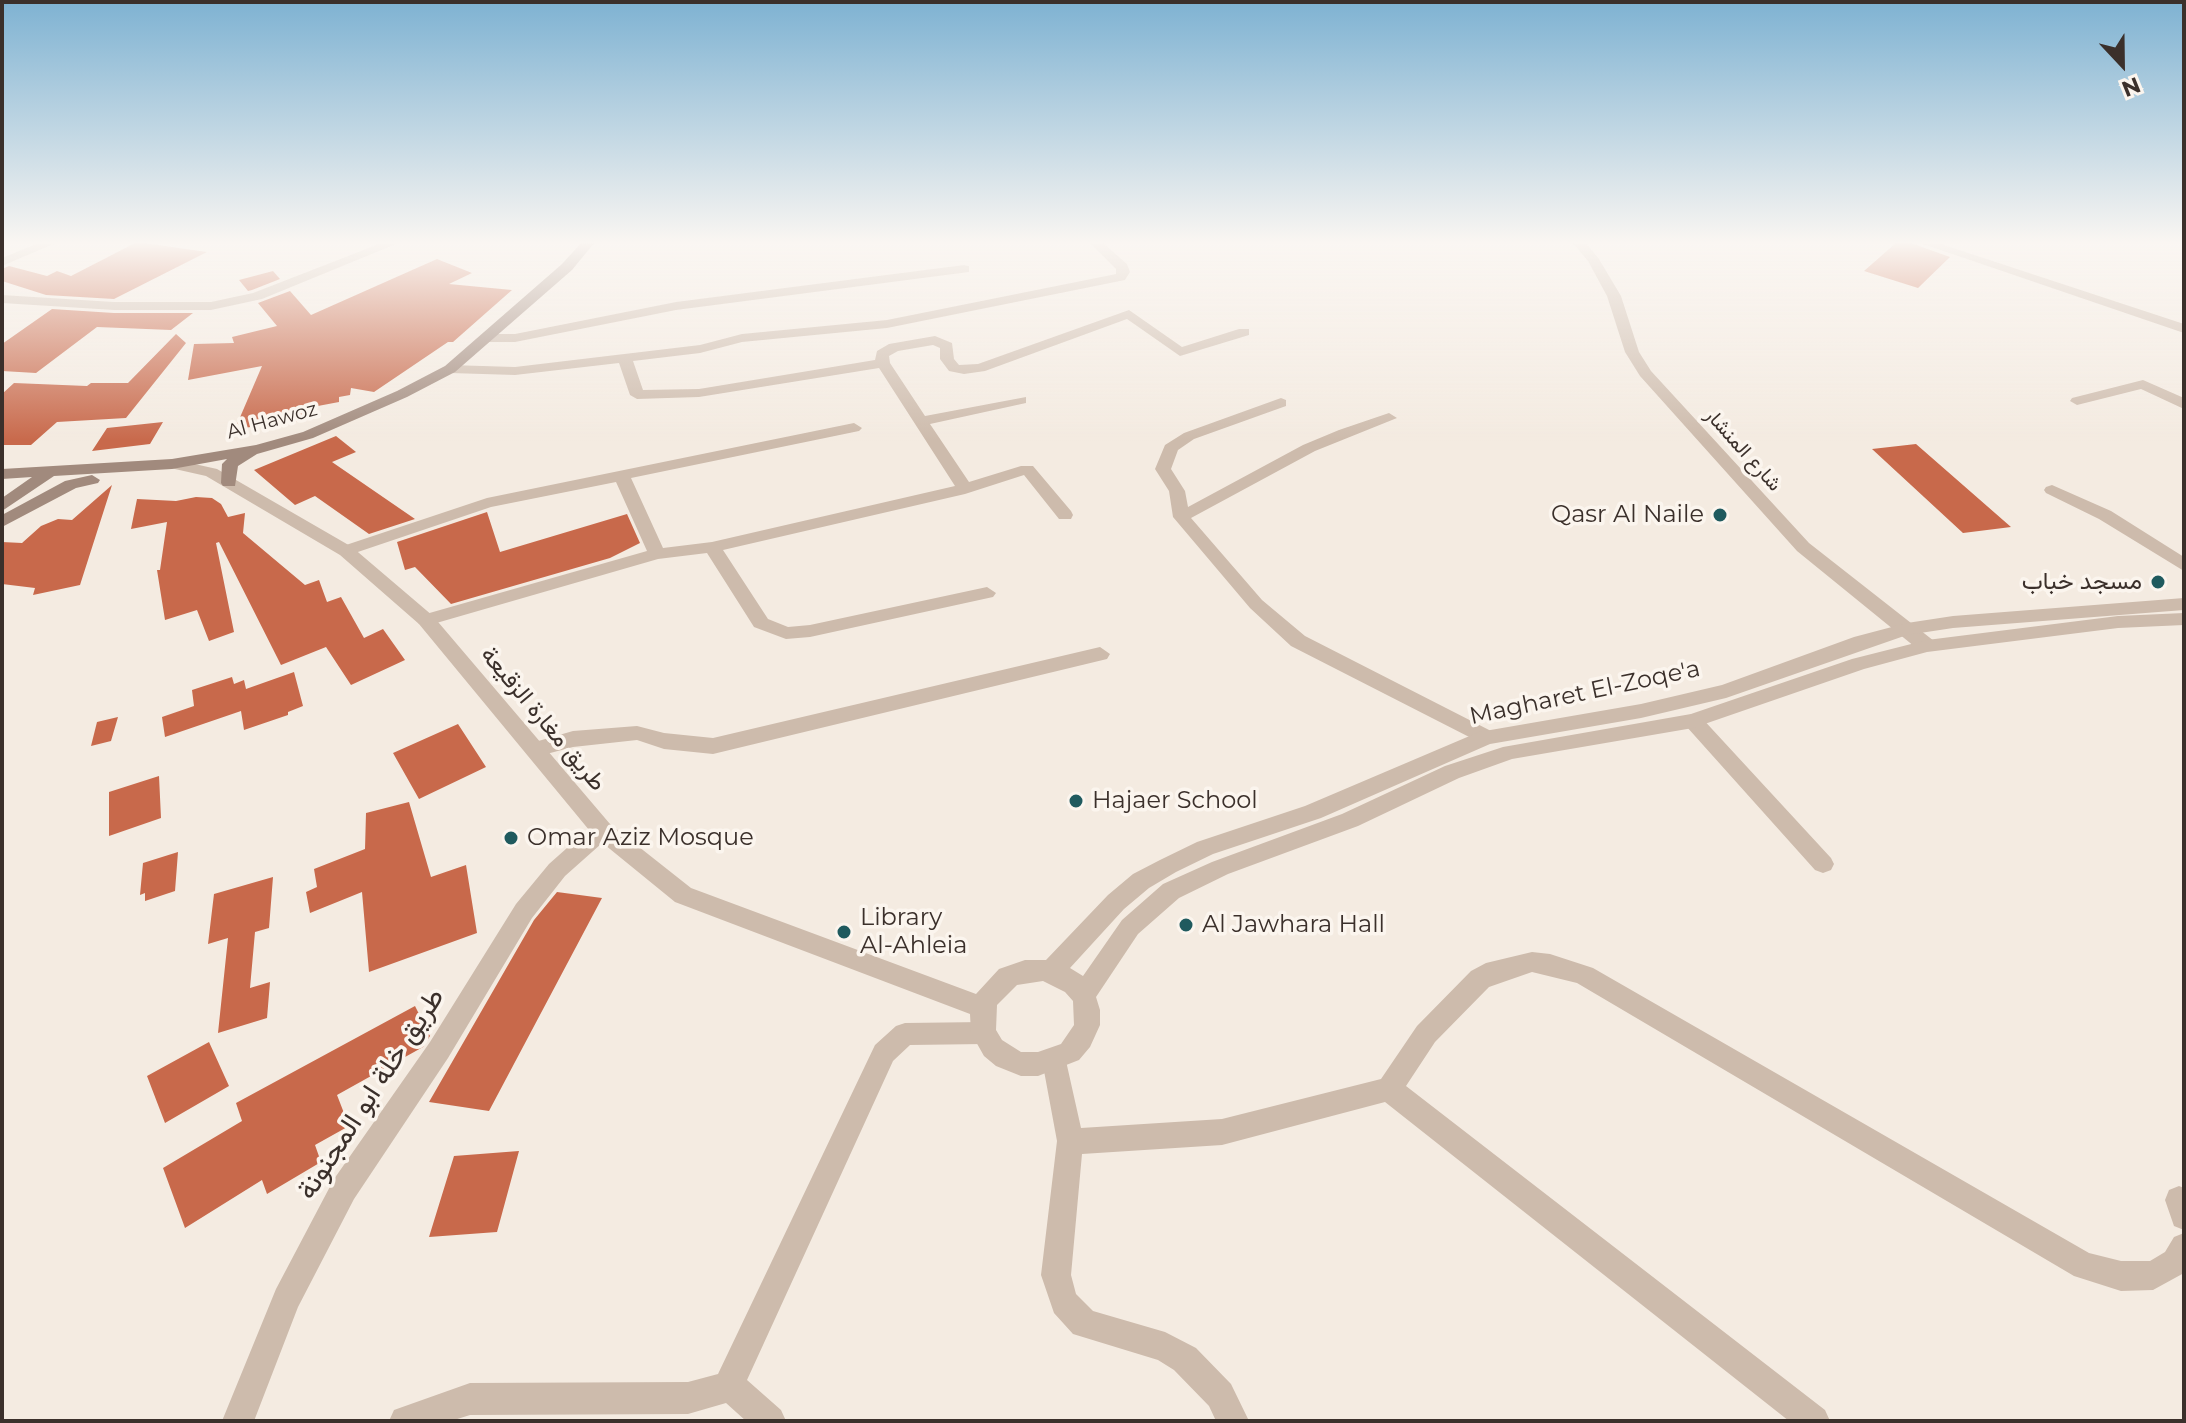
<!DOCTYPE html>
<html>
<head>
<meta charset="utf-8">
<style>
	body { margin:0 }
	#map { position:relative; width:2186px; height:1423px; overflow:hidden; background:#f4ebe1; font-family:Montserrat,sans-serif }
	canvas { display:block }
	.frame { position:absolute; inset:0; border:4px solid #3b302b; pointer-events:none }
	.north { position:absolute; left:2082px; top:24px; width:80px; height:80px; -webkit-text-stroke:6px #fbf5ee; paint-order:stroke; rotate:158deg; font-size:22px; font-weight:700; line-height:32px; text-align:center; color:#3b302b }
	.north::after { content:''; display:block; margin:auto; width:28px; height:36px; background:#3b302b; clip-path:polygon(50% 0,100% 100%,50% 72%,0 100%) }
</style>
</head>
<body>
<div id="map">
<canvas width="2186" height="1423"></canvas>
<div class="frame"></div>
<div class="north">N</div>
</div>
<script>
const context = document.querySelector('canvas').getContext('2d');
context.lineJoin = 'round';
function paint(path, color) { context.fillStyle = color; context.fill(path, 'evenodd'); }
const toPath = rows => new Path2D(rows.map(r => 'M' + r).join(''));
function strokePath(path, color, width, dash) { context.strokeStyle = color; context.lineWidth = width; context.lineCap = dash ? 'butt' : 'round'; context.setLineDash(dash || []); context.stroke(path); }
function write(font, color, halo, rows, align = 'center') {
  context.font = font + ' Montserrat,Vazirmatn,sans-serif'; context.lineWidth = 7; context.setLineDash([]); context.textBaseline = 'middle'; context.strokeStyle = halo; context.fillStyle = color; for (const [text, x, y, turn = 0] of rows) {
    context.save(); context.translate(x, y); context.rotate((+turn || 0) * Math.PI / 180); context.textAlign = isNaN(turn) ? turn : align; if (halo) context.strokeText(text, 0, 0); context.fillText(text, 0, 0); context.restore();
  }
}
paint(toPath([
	[137,242,207,252,114,299,46,295,2,281,2,269,9,266,47,276,57,271,71,276],
	[1897,242,1908,242,1950,257,1918,288,1864,271],
	[437,259,472,273,449,284,512,290,453,342,448,342,374,392,351,388,350,395,339,397,339,402,302,409,315,419,235,429,262,366,188,380,194,344,234,343,232,337,277,326,258,303,290,291,311,315],
	[273,271,280,279,252,290,248,291,239,280],
	[52,309,114,313,193,313,171,330,97,327,36,373,2,371,2,344],
	[176,334,186,343,126,418,57,422,31,445,2,445,2,394,14,383,87,386,91,383,128,383],
	[163,422,150,444,92,451,107,428],
	[336,436,356,452,332,462,415,519,369,534,315,496,295,505,254,470],
	[1916,444,2011,527,1963,533,1872,449],
	[112,485,80,585,33,595,35,588,2,584,2,542,22,543,41,526,58,519,72,520],
	[196,497,212,498,221,504,228,517,245,513,243,533,305,585,319,580,327,602,341,597,364,638,383,629,405,660,351,685,326,647,281,665,219,542,216,543,234,632,209,641,197,610,165,620,157,570,160,570,167,522,131,529,137,499,176,501],
	[487,512,500,552,627,514,640,543,610,558,451,604,415,567,405,570,397,542],
	[294,672,303,706,288,712,288,715,244,730,241,711,165,737,162,717,194,706,192,690,232,677,234,684,244,680,246,689],
	[118,717,111,741,91,746,97,722],
	[458,724,486,767,419,799,393,753],
	[159,776,161,818,109,836,109,792],
	[409,802,431,877,466,865,477,933,369,972,362,892,310,913,306,892,317,887,314,869,365,849,366,813],
	[178,852,175,891,145,901,145,893,140,895,143,863],
	[273,877,269,928,255,932,250,988,270,982,267,1018,218,1033,228,938,208,944,214,894],
	[557,892,602,898,489,1111,429,1102,534,920],
	[415,1006,430,1036,423,1047,337,1095,349,1126,315,1145,321,1162,267,1194,262,1180,185,1228,163,1168,242,1121,236,1103],
	[209,1042,229,1086,165,1123,147,1076],
	[519,1151,497,1232,429,1237,454,1156]
]), '#c8694b');
paint(toPath([
	[41,242,58,242,2,266,2,258,41,242],
	[384,242,401,242,262,299,211,310,114,310,2,303,2,295,114,302,211,302,253,293,384,242],
	[1089,242,1102,242,1127,264,1130,272,1125,280,887,328,742,342,700,353,633,361,643,390,699,389,875,360,877,351,889,344,935,336,952,343,954,359,959,365,978,364,1129,310,1182,347,1239,329,1249,329,1249,335,1180,356,1127,319,985,371,964,374,949,371,940,359,940,348,933,345,898,351,889,356,890,363,925,416,1026,397,1026,403,930,424,969,482,1021,466,1033,466,1071,511,1073,515,1071,519,1059,519,1024,475,965,494,723,550,768,619,788,627,810,625,987,587,996,593,993,597,810,637,786,639,754,627,707,553,658,559,426,626,419,624,417,620,419,616,647,551,616,482,491,507,346,556,337,551,340,547,487,498,854,423,862,428,859,431,631,478,663,548,712,542,955,486,879,368,699,397,637,399,630,395,619,363,515,375,450,373,443,369,450,365,515,367,700,345,742,334,887,320,1116,274,1116,269,1089,242],
	[1572,242,1585,242,1599,259,1621,296,1639,352,1651,371,1809,543,1934,641,1936,646,1934,651,1920,651,1797,551,1640,376,1625,352,1607,296,1588,261,1572,242],
	[1917,242,1935,242,2184,324,2184,333,1917,242],
	[964,265,969,266,969,272,676,310,515,342,486,342,479,338,486,334,515,334,676,302,964,265],
	[2143,380,2184,398,2184,409,2141,389,2077,405,2070,401,2072,398,2143,380],
	[1281,398,1286,400,1286,406,1194,439,1178,450,1171,469,1185,491,1188,507,1303,445,1339,430,1389,413,1397,418,1315,451,1191,518,1262,600,1305,636,1493,732,1496,737,1493,742,1479,742,1291,646,1250,608,1173,517,1169,491,1155,469,1165,445,1184,433,1281,398],
	[2052,485,2111,511,2184,557,2184,571,2099,519,2046,493,2044,490,2046,487,2052,485],
	[1100,647,1110,654,1107,659,713,754,664,749,637,740,573,747,535,757,528,754,525,749,528,744,573,731,637,726,664,733,713,738,1100,647],
	[1693,714,1700,716,1831,858,1834,864,1831,870,1823,873,1815,870,1686,726,1683,721,1686,716,1693,714],
	[602,821,610,824,613,830,610,836,565,876,532,918,448,1058,354,1199,298,1307,254,1421,222,1421,276,1289,334,1179,430,1042,516,904,549,864,594,824,602,821],
	[1532,952,1550,954,1593,968,2089,1253,2121,1261,2150,1261,2165,1252,2174,1237,2184,1233,2184,1273,2153,1290,2121,1291,2074,1276,1577,983,1532,972,1489,987,1435,1042,1406,1086,1825,1410,1830,1421,1789,1421,1385,1102,1222,1145,1082,1154,1071,1275,1076,1294,1093,1311,1165,1332,1196,1348,1231,1384,1249,1421,1216,1421,1209,1406,1174,1370,1158,1360,1073,1334,1054,1313,1041,1275,1057,1141,1042,1060,1046,1052,1055,1048,1064,1052,1081,1128,1222,1119,1381,1079,1417,1026,1471,971,1486,963,1532,952],
	[984,1022,993,1025,997,1033,993,1041,984,1044,910,1045,893,1061,747,1380,781,1410,786,1421,746,1421,726,1403,688,1414,470,1415,451,1421,389,1421,394,1410,470,1383,688,1382,718,1374,875,1045,896,1026,905,1023,984,1022],
	[2179,1186,2184,1188,2184,1230,2174,1226,2165,1200,2169,1190,2179,1186]
]), '#cdbbac');
paint(toPath([
	[172,459,217,469,352,547,433,616,610,824,691,888,976,994,999,969,1025,960,1046,960,1108,895,1133,874,1160,860,1197,842,1305,806,1479,732,1641,704,1722,685,1854,637,1907,623,1953,616,2184,598,2184,610,1953,628,1907,635,1726,698,1641,718,1490,744,1321,818,1213,854,1176,872,1149,888,1124,909,1070,968,1083,976,1122,920,1163,884,1212,862,1342,814,1445,766,1503,747,1691,714,1852,659,1927,640,2118,616,2184,613,2184,625,2118,628,1927,652,1864,669,1693,728,1512,759,1459,778,1358,826,1228,874,1179,898,1138,934,1096,997,1100,1010,1100,1025,1090,1047,1079,1060,1038,1076,1021,1076,996,1066,984,1056,971,1033,970,1014,675,902,594,836,419,624,340,555,206,476,166,467,166,461,172,459],
	[1043,981,1065,992,1073,1001,1074,1025,1061,1044,1038,1052,1021,1052,1002,1040,996,1030,997,1005,1017,985,1043,981]
]), '#cdbbac');
paint(toPath([
	[582,242,595,242,572,270,455,372,407,397,313,438,257,454,238,466,235,486,223,486,221,483,222,464,227,459,172,469,54,476,2,511,2,498,32,477,2,479,2,469,172,459,256,445,303,432,397,391,445,366,562,264,582,242],
	[92,475,100,480,98,483,76,488,2,527,2,515,65,481,92,475]
]), '#a18a7d');
const sky = context.createLinearGradient(0, 0, 0, 441);
sky.addColorStop(0, '#7eb2d2');
sky.addColorStop(0.55, '#faf6f2');
sky.addColorStop(1, '#faf6f200');
context.fillStyle = sky;
context.fillRect(0, 0, 2186, 441);
for (const [x, y, r, color] of [
	[1720,515,8,"#1f5a5e"],
	[2158,582,8,"#1f5a5e"],
	[1076,801,8,"#1f5a5e"],
	[511,838,8,"#1f5a5e"],
	[1186,925,8,"#1f5a5e"],
	[844,932,8,"#1f5a5e"]
]) { const dot = new Path2D(); dot.arc(x, y, r, 0, 2 * Math.PI); context.fillStyle = color; context.fill(dot); strokePath(dot, '#fbf5ee', 3); }
write('20px', '#3b302b', '#fbf5ee', [
	["Al Hawoz",272,421,-15],
	["شارع المنشار",1743,450,48]
]);
write('24px', '#3b302b', '#fbf5ee', [
	["Qasr Al Naile",1704,515,"right"],
	["مسجد خباب",2142,582,"right"],
	["Hajaer School",1092,801],
	["Omar Aziz Mosque",527,838],
	["Library",860,918],
	["Al-Ahleia",860,946],
	["Al Jawhara Hall",1202,925]
], 'left');
write('24px', '#3b302b', '#fbf5ee', [
	["Magharet El-Zoqe'a",1585,693,-12],
	["طريق مغارة الزقيعة",543,719,50]
]);
write('28px', '#3b302b', '#fbf5ee', [
	["طريق خلة ابو المجنونة",371,1094,-57]
]);
</script>
</body>
</html>
